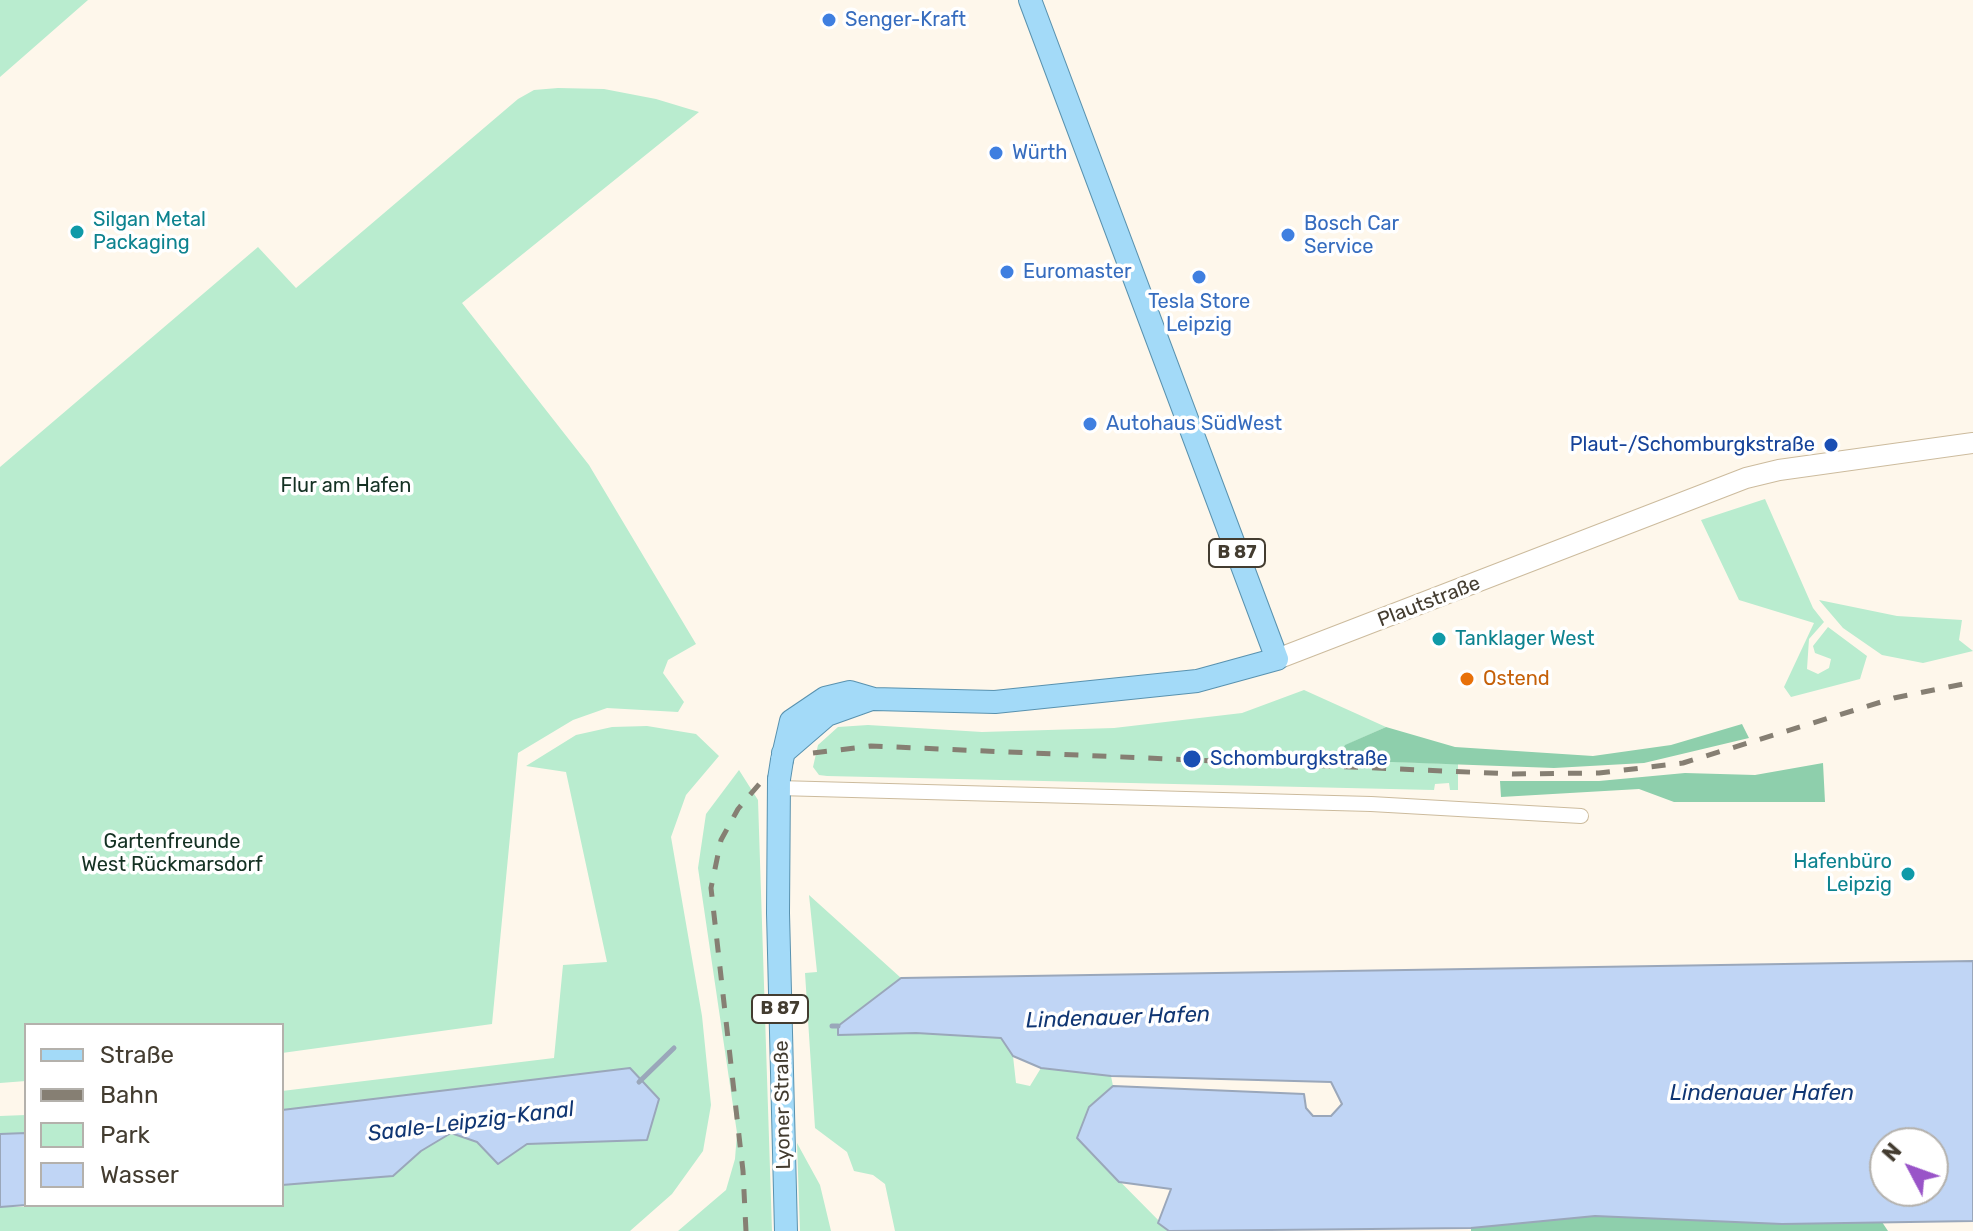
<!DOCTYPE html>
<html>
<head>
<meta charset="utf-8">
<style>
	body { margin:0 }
	#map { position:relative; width:1973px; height:1231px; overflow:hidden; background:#fef7eb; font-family:Rubik,sans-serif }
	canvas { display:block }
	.legend { position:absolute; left:24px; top:1023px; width:260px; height:184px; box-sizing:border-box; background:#fff; border:2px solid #b4b1ac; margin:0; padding:10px 14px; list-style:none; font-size:24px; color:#433c30 }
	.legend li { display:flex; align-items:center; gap:16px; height:40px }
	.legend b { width:40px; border:2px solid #b4b1ac }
	.north { position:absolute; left:1869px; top:1127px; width:80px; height:80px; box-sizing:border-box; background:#fff; border:2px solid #b4b1ac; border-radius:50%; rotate:311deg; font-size:22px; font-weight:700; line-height:32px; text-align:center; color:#433c30 }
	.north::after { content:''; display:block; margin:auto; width:28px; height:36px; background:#9954c8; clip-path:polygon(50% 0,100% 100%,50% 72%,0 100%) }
</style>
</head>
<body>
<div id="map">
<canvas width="1973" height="1231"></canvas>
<ul class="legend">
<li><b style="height:10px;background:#a3daf8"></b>Straße</li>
<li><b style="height:10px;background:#867f73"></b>Bahn</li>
<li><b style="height:22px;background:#b9eccf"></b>Park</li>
<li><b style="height:22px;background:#c0d5f5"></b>Wasser</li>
</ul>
<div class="north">N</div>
</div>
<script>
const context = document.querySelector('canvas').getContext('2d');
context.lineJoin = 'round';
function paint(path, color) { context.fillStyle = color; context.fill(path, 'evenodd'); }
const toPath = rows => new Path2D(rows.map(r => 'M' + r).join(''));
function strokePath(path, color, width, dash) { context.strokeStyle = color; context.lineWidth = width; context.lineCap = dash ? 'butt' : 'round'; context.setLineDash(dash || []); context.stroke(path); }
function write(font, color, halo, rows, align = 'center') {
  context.font = font + ' Rubik,sans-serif'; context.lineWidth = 7; context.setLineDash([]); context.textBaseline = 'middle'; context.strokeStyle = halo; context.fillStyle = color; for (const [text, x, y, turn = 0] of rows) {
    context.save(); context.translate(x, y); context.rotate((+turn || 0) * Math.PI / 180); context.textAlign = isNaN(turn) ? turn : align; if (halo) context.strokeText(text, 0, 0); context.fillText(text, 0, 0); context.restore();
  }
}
paint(toPath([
	[0,0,88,0,0,77],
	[558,88,604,89,656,99,699,112,462,303,589,465,696,644,668,660,663,673,684,702,678,712,607,708,573,720,518,753,492,1024,282,1053,282,1025,26,1025,26,1081,0,1083,0,467,258,247,296,288,518,99,534,90],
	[1765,499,1813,608,1824,622,1809,639,1807,669,1818,674,1829,668,1831,659,1815,653,1813,646,1828,627,1867,656,1860,679,1791,697,1784,687,1814,623,1739,600,1701,520],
	[1819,600,1897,616,1962,620,1959,640,1973,651,1923,663,1882,655,1843,628],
	[1304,690,1386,727,1346,745,1339,760,1458,764,1458,790,1450,790,1449,783,1435,784,1434,790,827,776,819,775,813,767,818,745,838,727,868,725,982,732,1114,728,1242,713],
	[647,726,696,734,719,756,686,795,671,837,702,1016,711,1105,703,1151,672,1194,630,1231,0,1231,0,1207,282,1205,282,1185,393,1176,421,1151,451,1133,477,1142,498,1164,527,1144,647,1140,630,1068,282,1110,282,1091,554,1058,563,965,607,962,566,772,526,766,576,735,612,727],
	[739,770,758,800,772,1231,678,1231,726,1190,735,1159,737,1133,698,868,706,814],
	[809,895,901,978,838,1026,839,1035,916,1033,1001,1038,1013,1056,1016,1083,1030,1086,1041,1068,1111,1076,1113,1086,1089,1107,1077,1138,1169,1231,895,1231,885,1184,873,1175,854,1171,847,1152,815,1128,805,973,817,972],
	[26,1115,26,1133,0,1134,0,1116],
	[797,1143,820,1185,831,1231,800,1231]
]), '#b9eccf');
paint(toPath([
	[1742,724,1749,738,1644,763,1554,768,1338,760,1345,745,1386,727,1455,747,1593,756,1671,745],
	[1823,763,1825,802,1674,802,1639,789,1501,797,1500,781,1599,781,1685,773,1755,775],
	[1595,1216,1782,1224,1882,1222,1888,1231,1471,1231,1471,1228]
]), '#8ecfac');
const water = toPath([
	[1973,961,1973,1221,1782,1224,1595,1216,1471,1228,1169,1231,1158,1223,1171,1189,1119,1182,1077,1138,1089,1107,1113,1086,1304,1094,1306,1108,1313,1116,1331,1116,1342,1104,1331,1082,1111,1076,1041,1068,1013,1056,1001,1038,916,1033,838,1035,838,1026,901,978,1973,961],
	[1885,1143,1933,1143,1933,1191,1885,1191,1885,1143],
	[630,1068,659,1099,647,1140,527,1144,498,1164,477,1142,451,1133,421,1151,393,1176,282,1185,282,1110,630,1068],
	[26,1133,26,1205,0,1207,0,1134,26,1133]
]);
paint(water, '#c0d5f5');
strokePath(water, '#9aa7ba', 2);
strokePath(toPath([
	[832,1026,838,1026],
	[639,1082,674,1048]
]), '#9aa7ba', 5);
const minor = toPath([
	[778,788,1371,804,1581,816]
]);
const secondary = toPath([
	[1277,659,1746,478,1779,470,1973,443]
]);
const primary = toPath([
	[783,753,827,715,869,700],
	[782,760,791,721,825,698,850,692,874,699,995,702,1197,681,1277,659,1030,0],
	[779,779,778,913,786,1231]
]);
strokePath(minor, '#ccbb9d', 16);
strokePath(secondary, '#ccbb9d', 22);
strokePath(primary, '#5992af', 24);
strokePath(minor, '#fff', 14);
strokePath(secondary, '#fff', 20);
strokePath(primary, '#a3daf8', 22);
strokePath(toPath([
	[813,753,871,746,1513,774,1599,773,1683,763,1894,698,1973,682],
	[746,1231,743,1171,711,888,721,840,738,809,761,782]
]), '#867f73', 5, [14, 14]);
const primaryBridge = toPath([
	[779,779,782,760]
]);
strokePath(primaryBridge, '#5992af', 24, []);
strokePath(primaryBridge, '#a3daf8', 22);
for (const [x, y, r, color] of [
	[829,20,8,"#3f7fe0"],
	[996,153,8,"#3f7fe0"],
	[77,232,8,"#0f9aa8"],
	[1288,235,8,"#3f7fe0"],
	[1007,272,8,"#3f7fe0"],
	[1199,277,8,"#3f7fe0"],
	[1090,424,8,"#3f7fe0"],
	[1831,445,8,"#1a4fb4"],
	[1439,639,8,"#0f9aa8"],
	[1467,679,8,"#e8710a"],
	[1192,759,10,"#1a4fb4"],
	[1908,874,8,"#0f9aa8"]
]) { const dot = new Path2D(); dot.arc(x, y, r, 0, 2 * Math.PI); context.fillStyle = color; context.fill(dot); strokePath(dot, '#fff', 3); }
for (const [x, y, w] of [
	[1237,553,56],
	[780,1009,56]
]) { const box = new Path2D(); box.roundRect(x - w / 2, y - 14, w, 28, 6); context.fillStyle = '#fff'; context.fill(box); strokePath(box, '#433c30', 2); }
write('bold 18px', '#433c30', null, [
	["B 87",1237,553],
	["B 87",780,1009]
]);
write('20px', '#366cbe', '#fff', [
	["Senger-Kraft",845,20],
	["Würth",1012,153],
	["Bosch Car",1304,224],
	["Service",1304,247],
	["Euromaster",1023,272],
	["Tesla Store",1199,302,"center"],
	["Leipzig",1199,325,"center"],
	["Autohaus SüdWest",1106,424]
], 'left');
write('20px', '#0d838f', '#fff', [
	["Silgan Metal",93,220],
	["Packaging",93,243],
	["Tanklager West",1455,639],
	["Hafenbüro",1892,862,"right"],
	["Leipzig",1892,885,"right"]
], 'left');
write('20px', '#164399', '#fff', [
	["Plaut-/Schomburgkstraße",1815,445],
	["Schomburgkstraße",1210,759,"left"]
], 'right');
write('20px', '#143123', '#fff', [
	["Flur am Hafen",346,486],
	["Gartenfreunde",172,842],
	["West Rückmarsdorf",172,865]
]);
write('20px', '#433c30', '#fff', [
	["Plautstraße",1429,602,-21],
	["Lyoner Straße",783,1105,-91]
]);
write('20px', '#c56008', '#fff', [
	["Ostend",1483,679]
], 'left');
write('italic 22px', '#103673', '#fff', [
	["Lindenauer Hafen",1118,1018,-2],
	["Lindenauer Hafen",1762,1094],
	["Saale-Leipzig-Kanal",471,1122,-7]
]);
</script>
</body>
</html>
